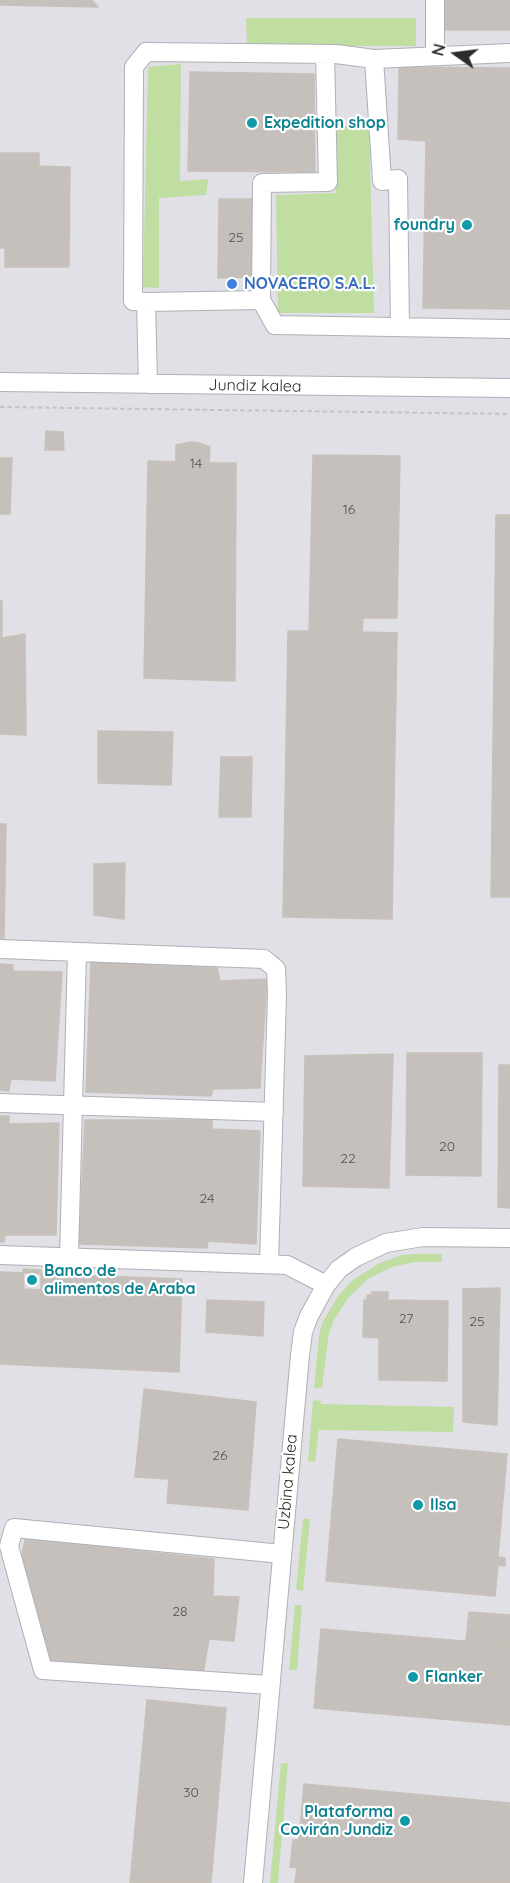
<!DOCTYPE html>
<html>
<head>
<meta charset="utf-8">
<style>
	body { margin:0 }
	#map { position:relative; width:510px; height:1883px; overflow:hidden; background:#ece5e0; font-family:Quicksand,sans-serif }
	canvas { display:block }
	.north { position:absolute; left:426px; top:24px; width:60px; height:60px; -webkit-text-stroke:4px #fff; paint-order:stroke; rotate:284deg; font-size:16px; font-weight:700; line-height:24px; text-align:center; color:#2c2c2c }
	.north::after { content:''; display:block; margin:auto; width:21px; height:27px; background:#2c2c2c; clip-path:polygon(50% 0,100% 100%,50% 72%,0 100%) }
</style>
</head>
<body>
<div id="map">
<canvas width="510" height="1883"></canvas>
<div class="north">N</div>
</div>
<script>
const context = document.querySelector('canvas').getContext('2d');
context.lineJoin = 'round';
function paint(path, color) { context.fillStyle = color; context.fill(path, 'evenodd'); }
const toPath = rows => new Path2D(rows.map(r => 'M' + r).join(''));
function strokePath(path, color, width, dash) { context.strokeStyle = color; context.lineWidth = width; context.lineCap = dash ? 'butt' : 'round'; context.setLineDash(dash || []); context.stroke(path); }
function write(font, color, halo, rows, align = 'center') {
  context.font = font + ' Quicksand,sans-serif'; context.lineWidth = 4.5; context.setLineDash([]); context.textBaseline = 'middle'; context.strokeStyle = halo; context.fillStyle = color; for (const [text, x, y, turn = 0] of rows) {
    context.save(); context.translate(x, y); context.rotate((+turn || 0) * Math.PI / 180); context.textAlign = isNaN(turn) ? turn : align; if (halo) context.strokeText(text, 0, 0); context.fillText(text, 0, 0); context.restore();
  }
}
paint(toPath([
	[0,0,510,0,510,1883,0,1883]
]), '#e1e0e6');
paint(toPath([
	[246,18,416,18,416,46,247,46],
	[181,64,180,181,208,179,206,195,159,198,159,288,143,287,148,67],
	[335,124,369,127,374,313,278,313,276,195,336,193],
	[417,1254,442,1254,442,1262,415,1262,392,1267,369,1278,348,1298,334,1320,329,1333,322,1388,314,1388,319,1336,322,1323,338,1296,354,1279,378,1264,402,1255],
	[313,1400,321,1401,321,1404,454,1407,453,1432,319,1430,315,1462,308,1461],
	[303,1519,310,1519,303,1591,296,1589],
	[295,1605,302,1605,297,1670,289,1670],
	[281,1763,288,1763,278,1883,270,1883]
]), '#c0dda2');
const building = toPath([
	[0,0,92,0,98,7,0,5,0,0],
	[443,0,510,0,510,30,442,30,443,0],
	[399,67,510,68,510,309,423,308,426,141,398,139,399,67],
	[190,72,314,74,315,172,188,171,190,72],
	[0,153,39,153,39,166,70,167,69,267,5,267,5,248,0,248,0,153],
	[219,199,253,199,251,277,218,278,219,199],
	[46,431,63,432,64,450,45,450,46,431],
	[191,442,200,443,210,447,209,463,236,463,235,681,144,678,148,461,176,462,176,445,191,442],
	[313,455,400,456,397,618,363,618,362,632,397,633,392,919,283,917,288,631,309,631,313,455],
	[0,458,12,458,10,514,0,514,0,458],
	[496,515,510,515,510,897,491,897,496,515],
	[0,601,2,601,2,638,25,634,26,735,0,734,0,601],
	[98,731,173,732,171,785,98,783,98,731],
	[221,757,252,757,251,817,219,817,221,757],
	[0,824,6,824,4,938,0,938,0,824],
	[125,863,124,919,94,915,94,864,125,863],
	[91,962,217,968,220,981,267,979,260,1088,213,1089,211,1096,86,1092,91,962],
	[0,964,13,965,13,971,62,972,55,1081,11,1079,9,1091,0,1090,0,964],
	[407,1053,482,1053,481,1176,406,1175,407,1053],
	[393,1054,389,1188,303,1186,305,1056,393,1054],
	[499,1065,510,1065,510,1208,498,1207,499,1065],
	[0,1116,9,1116,9,1124,59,1123,56,1235,5,1235,4,1242,0,1242,0,1116],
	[85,1120,212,1120,212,1129,260,1131,256,1244,208,1241,207,1248,79,1244,85,1120],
	[23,1269,41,1270,41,1290,24,1289,23,1269],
	[0,1272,182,1279,179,1372,0,1364,0,1272],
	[500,1288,497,1425,463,1422,463,1289,500,1288],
	[372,1292,388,1292,388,1300,448,1301,447,1381,379,1380,379,1338,363,1337,364,1300,367,1300,367,1295,372,1295,372,1292],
	[207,1300,264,1302,263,1336,206,1332,207,1300],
	[144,1389,256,1402,248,1510,167,1503,169,1479,135,1477,144,1389],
	[338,1439,507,1454,498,1557,505,1558,505,1566,498,1565,495,1596,326,1581,338,1439],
	[25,1539,214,1559,213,1596,239,1597,234,1641,209,1639,203,1674,51,1663,22,1555,25,1539],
	[469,1612,510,1615,510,1645,466,1642,469,1612],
	[321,1629,510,1645,510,1725,314,1708,321,1629],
	[147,1700,226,1708,211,1883,130,1883,147,1700],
	[304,1784,510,1803,510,1883,295,1883,297,1868,290,1867,293,1840,299,1840,304,1784]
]);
paint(building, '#c5c0bb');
strokePath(building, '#c8c1ba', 1.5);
const minor = toPath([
	[435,56,435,0],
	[374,59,382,181,398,179,400,327],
	[261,300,262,183,328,182,325,54],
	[146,302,133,301,134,67,146,52,336,54,374,59,510,53],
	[0,382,510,388],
	[148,384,146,302,261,300,275,325,510,329],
	[0,949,264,959,276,969,277,995,269,1264],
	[0,1103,274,1112],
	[0,1255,287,1265,326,1285],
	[69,1258,77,952],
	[270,1685,43,1670,9,1546,14,1528,282,1554],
	[253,1883,300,1355,303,1332,309,1316,326,1285,339,1269,356,1257,386,1243,423,1237,510,1238]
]);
strokePath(minor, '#adb0b7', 20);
strokePath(toPath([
	[0,407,510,414]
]), '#c4c4c4', 2, [4.5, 3]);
strokePath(minor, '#fff', 18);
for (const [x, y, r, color] of [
	[252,123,6,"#0f9aa8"],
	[467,225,6,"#0f9aa8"],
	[232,284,6,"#3f7fe0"],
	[32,1280,6,"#0f9aa8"],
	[418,1505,6,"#0f9aa8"],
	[413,1677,6,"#0f9aa8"],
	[405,1821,6,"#0f9aa8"]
]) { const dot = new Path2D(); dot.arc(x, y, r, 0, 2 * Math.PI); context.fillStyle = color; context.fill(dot); strokePath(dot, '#fff', 2); }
write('14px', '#525150', null, [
	["25",236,238],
	["14",196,464],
	["16",349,510],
	["20",447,1147],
	["22",348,1159],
	["24",207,1199],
	["27",406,1319],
	["25",477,1322],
	["26",220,1456],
	["28",180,1612],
	["30",191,1793]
]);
write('bold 16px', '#0d838f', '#fff', [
	["Expedition shop",264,123],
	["foundry",455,225,"right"],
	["Banco de",44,1271],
	["alimentos de Araba",44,1289],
	["Ilsa",430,1505],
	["Flanker",425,1677],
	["Plataforma",393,1812,"right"],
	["Covirán Jundiz",393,1830,"right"]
], 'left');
write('bold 16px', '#366cbe', '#fff', [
	["NOVACERO S.A.L.",244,284]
], 'left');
write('16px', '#2c2c2c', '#fff', [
	["Jundiz kalea",255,386,1],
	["Uzbina kalea",288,1482,-85]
]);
</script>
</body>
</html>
